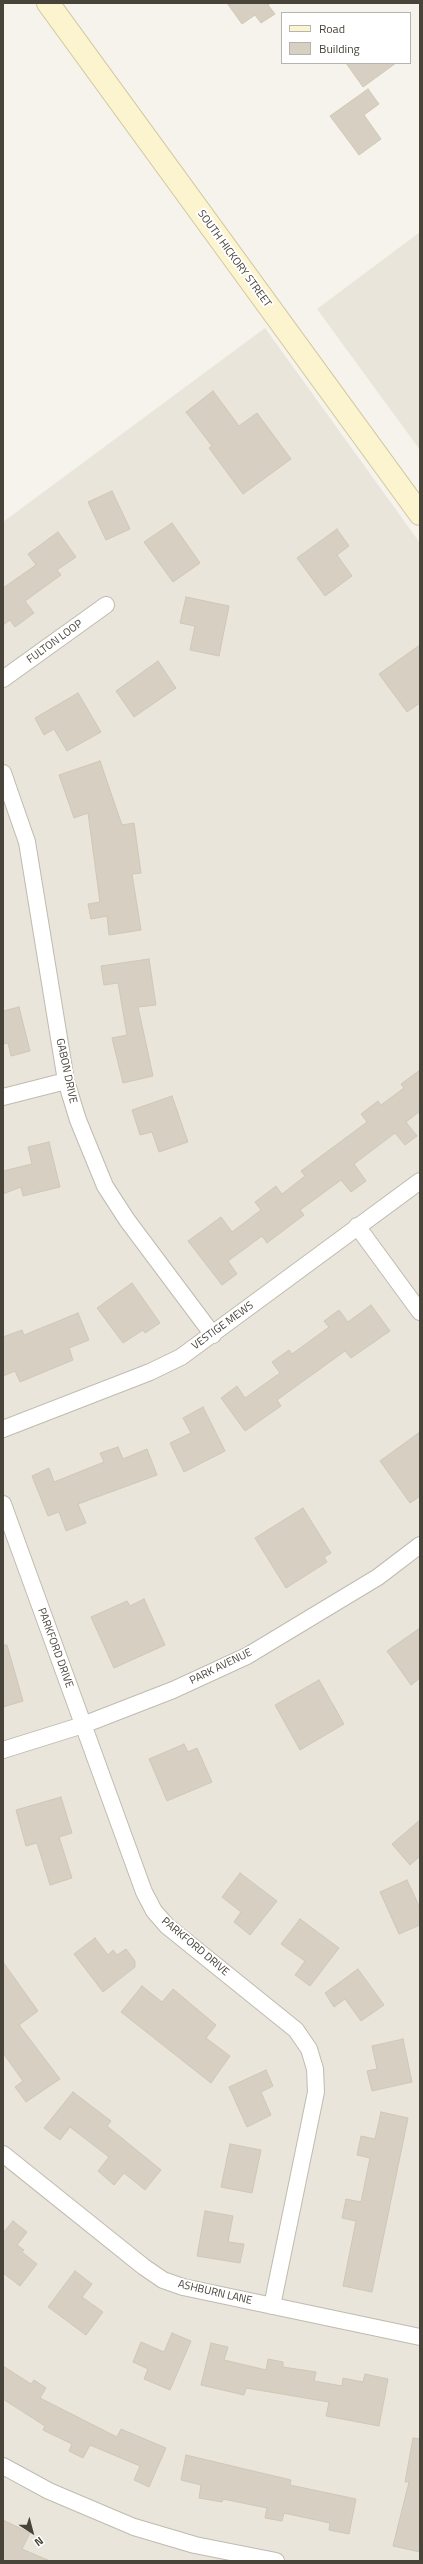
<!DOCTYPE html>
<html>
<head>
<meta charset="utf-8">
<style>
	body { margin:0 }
	#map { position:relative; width:423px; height:2564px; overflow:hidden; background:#f5f3ec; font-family:"Titillium Web",sans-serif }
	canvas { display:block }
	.frame { position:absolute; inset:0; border:4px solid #49443a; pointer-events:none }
	.legend { position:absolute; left:281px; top:12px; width:130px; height:52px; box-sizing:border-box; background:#fff; border:1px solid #b6b4b0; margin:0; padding:5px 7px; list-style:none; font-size:12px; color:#49443a }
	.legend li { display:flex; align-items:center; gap:8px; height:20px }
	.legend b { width:20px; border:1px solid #b6b4b0 }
	.north { position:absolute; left:12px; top:2512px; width:40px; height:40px; -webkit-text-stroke:3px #fff; paint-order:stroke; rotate:144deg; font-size:11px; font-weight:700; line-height:16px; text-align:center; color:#49443a }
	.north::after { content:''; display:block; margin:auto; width:14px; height:18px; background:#49443a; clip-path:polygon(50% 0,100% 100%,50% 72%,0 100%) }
</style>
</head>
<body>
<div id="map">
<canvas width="423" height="2564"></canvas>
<div class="frame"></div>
<ul class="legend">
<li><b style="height:5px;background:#fcf3cf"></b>Road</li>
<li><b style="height:11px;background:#d6cfc2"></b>Building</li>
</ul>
<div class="north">N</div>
</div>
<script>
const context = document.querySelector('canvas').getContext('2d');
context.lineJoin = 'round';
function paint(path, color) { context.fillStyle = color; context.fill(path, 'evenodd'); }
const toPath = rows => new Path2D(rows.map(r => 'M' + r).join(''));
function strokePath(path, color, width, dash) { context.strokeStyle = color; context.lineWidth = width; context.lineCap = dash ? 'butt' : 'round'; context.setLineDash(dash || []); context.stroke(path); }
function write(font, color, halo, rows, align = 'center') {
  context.font = font + ' "Titillium Web",sans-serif'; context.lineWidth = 4; context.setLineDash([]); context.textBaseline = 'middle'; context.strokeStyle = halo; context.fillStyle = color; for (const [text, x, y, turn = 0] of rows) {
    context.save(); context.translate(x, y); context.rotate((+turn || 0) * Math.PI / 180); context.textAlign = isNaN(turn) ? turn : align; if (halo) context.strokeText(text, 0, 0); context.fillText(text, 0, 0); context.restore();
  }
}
paint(toPath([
	[420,232,420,450,317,309],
	[265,328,420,543,420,2561,3,2561,3,522]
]), '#e9e5da');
const building = toPath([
	[227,3,271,3,268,5,275,14,261,23,255,15,242,24,227,3],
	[346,63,396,63,363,87,346,63],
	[368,89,379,104,364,115,381,139,359,155,330,116,368,89],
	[213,391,239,426,257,413,291,459,243,494,209,448,212,446,186,412,213,391],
	[112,491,130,529,106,540,88,502,112,491],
	[172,523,200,563,173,582,144,542,172,523],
	[337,529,349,546,337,555,352,576,325,596,297,558,337,529],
	[58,532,76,557,57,570,61,575,25,601,34,613,15,627,10,620,3,625,3,588,36,565,28,554,58,532],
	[186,597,229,606,219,656,190,650,195,626,180,623,186,597],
	[420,645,420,703,407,712,379,674,420,645],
	[158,661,176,688,134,717,116,691,158,661],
	[78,693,101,732,67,751,54,729,44,735,35,718,78,693],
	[100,761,122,825,134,823,141,873,132,874,141,930,109,935,107,916,91,919,88,904,100,902,88,813,74,818,59,775,100,761],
	[149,959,156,1005,138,1007,153,1076,123,1083,112,1038,127,1035,118,983,104,985,101,966,149,959],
	[19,1007,30,1051,11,1056,8,1043,3,1044,3,1011,19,1007],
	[420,1070,420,1111,406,1122,417,1136,405,1145,395,1133,354,1164,366,1181,351,1192,341,1180,300,1210,304,1215,267,1243,262,1236,228,1261,237,1274,222,1285,188,1241,221,1217,232,1232,261,1210,255,1202,276,1186,282,1194,305,1176,301,1171,367,1122,361,1114,378,1101,381,1105,404,1088,401,1084,420,1070],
	[172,1096,188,1142,159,1152,152,1132,140,1135,132,1110,172,1096],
	[49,1142,60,1187,23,1196,21,1187,3,1194,3,1171,32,1164,28,1147,49,1142],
	[132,1283,160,1323,145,1333,143,1330,123,1343,97,1308,132,1283],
	[371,1305,390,1331,351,1358,345,1351,277,1400,281,1406,245,1431,221,1398,237,1386,245,1398,280,1373,272,1362,289,1350,292,1354,329,1327,324,1321,339,1310,348,1322,371,1305],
	[78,1313,89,1340,69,1348,73,1360,20,1382,15,1371,3,1376,3,1337,22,1330,24,1335,78,1313],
	[203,1407,225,1451,184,1472,170,1443,191,1433,183,1418,203,1407],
	[420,1432,420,1496,410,1503,380,1461,420,1432],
	[118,1447,123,1459,147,1449,157,1475,78,1504,86,1523,66,1531,59,1512,48,1516,32,1476,49,1468,54,1482,104,1462,100,1453,118,1447],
	[303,1508,331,1553,324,1557,327,1562,286,1588,255,1538,303,1508],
	[144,1599,165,1645,114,1668,91,1617,127,1601,130,1606,144,1599],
	[420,1628,420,1678,411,1685,387,1651,420,1628],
	[3,1645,7,1645,23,1701,3,1707,3,1645],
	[319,1680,344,1724,300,1750,275,1705,319,1680],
	[184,1744,188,1752,197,1748,212,1782,167,1801,149,1759,184,1744],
	[61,1797,72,1833,59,1837,72,1878,50,1885,37,1843,26,1846,16,1810,61,1797],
	[420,1820,420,1856,410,1865,392,1844,420,1820],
	[240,1873,277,1901,250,1935,234,1922,241,1912,222,1897,240,1873],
	[407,1880,420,1908,420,1925,399,1934,380,1892,407,1880],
	[300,1919,339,1948,310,1986,295,1975,305,1961,281,1944,300,1919],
	[95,1938,108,1955,113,1950,117,1955,126,1949,135,1961,135,1967,103,1992,74,1954,95,1938],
	[3,1962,38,2011,19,2025,60,2079,26,2102,15,2087,23,2081,3,2053,3,1962],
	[358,1969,384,2005,361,2021,345,1999,334,2007,325,1993,358,1969],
	[142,1986,162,2002,173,1989,216,2025,206,2038,230,2056,211,2083,121,2012,142,1986],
	[403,2039,412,2082,372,2091,367,2071,377,2069,372,2046,403,2039],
	[266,2070,273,2086,261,2092,271,2115,247,2127,229,2087,266,2070],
	[73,2092,111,2121,107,2126,161,2170,145,2190,124,2173,114,2185,98,2171,109,2157,70,2127,60,2140,44,2128,73,2092],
	[381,2112,408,2118,372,2292,343,2286,356,2221,342,2218,346,2199,361,2202,370,2158,357,2155,361,2136,375,2139,381,2112],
	[230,2144,261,2150,252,2193,221,2187,230,2144],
	[205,2211,233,2216,228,2242,244,2244,240,2263,197,2256,205,2211],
	[13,2221,27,2232,17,2245,24,2250,22,2252,37,2264,20,2286,3,2273,3,2233,13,2221],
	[75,2271,92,2284,82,2297,103,2312,86,2335,48,2307,75,2271],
	[172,2333,191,2341,170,2390,144,2379,148,2369,133,2362,141,2342,164,2352,172,2333],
	[211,2343,228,2347,224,2360,266,2370,268,2359,283,2362,283,2367,316,2372,314,2381,342,2386,343,2378,363,2382,365,2374,388,2379,379,2426,326,2416,329,2402,246,2388,244,2395,201,2385,211,2343],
	[3,2366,31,2384,34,2380,46,2388,40,2398,117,2437,121,2429,166,2448,149,2487,134,2480,140,2466,90,2445,83,2458,69,2451,72,2444,43,2430,45,2426,3,2399,3,2366],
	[413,2438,420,2439,420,2552,393,2546,409,2482,405,2482,413,2438],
	[186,2455,291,2480,290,2485,356,2499,349,2534,329,2530,330,2523,284,2513,282,2521,265,2518,267,2508,223,2499,222,2502,199,2498,201,2485,181,2480,186,2455],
	[3,2520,30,2533,22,2549,50,2561,3,2561,3,2520]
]);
paint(building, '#d6cfc2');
strokePath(building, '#d1c7b5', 1);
const street = toPath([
	[3,679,106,605],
	[3,773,27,842,66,1081,78,1120,105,1186,127,1220,213,1335],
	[3,1097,66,1081],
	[357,1226,420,1312],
	[3,1429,150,1372,181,1357,420,1181],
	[3,1504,144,1892,154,1911,167,1926,296,2030,309,2049,315,2069,316,2092,272,2306],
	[3,1750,83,1725,173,1690,247,1656,378,1577,420,1545],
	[3,2154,144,2267,163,2280,183,2287,420,2337],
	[3,2466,49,2491,134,2527,195,2545,276,2561]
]);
const secondary = toPath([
	[48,3,420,514]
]);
strokePath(street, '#c0bbaf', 18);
strokePath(secondary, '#d2c79e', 24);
strokePath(street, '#fff', 16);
strokePath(secondary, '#fcf3cf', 22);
write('11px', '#49443a', '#fff', [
	["SOUTH HICKORY STREET",234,259,54],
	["FULTON LOOP",55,642,-36],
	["GABON DRIVE",66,1071,78],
	["VESTIGE MEWS",223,1326,-36],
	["PARKFORD DRIVE",55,1648,70],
	["PARK AVENUE",221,1667,-26],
	["PARKFORD DRIVE",195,1947,40],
	["ASHBURN LANE",215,2293,13]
]);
</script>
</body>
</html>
